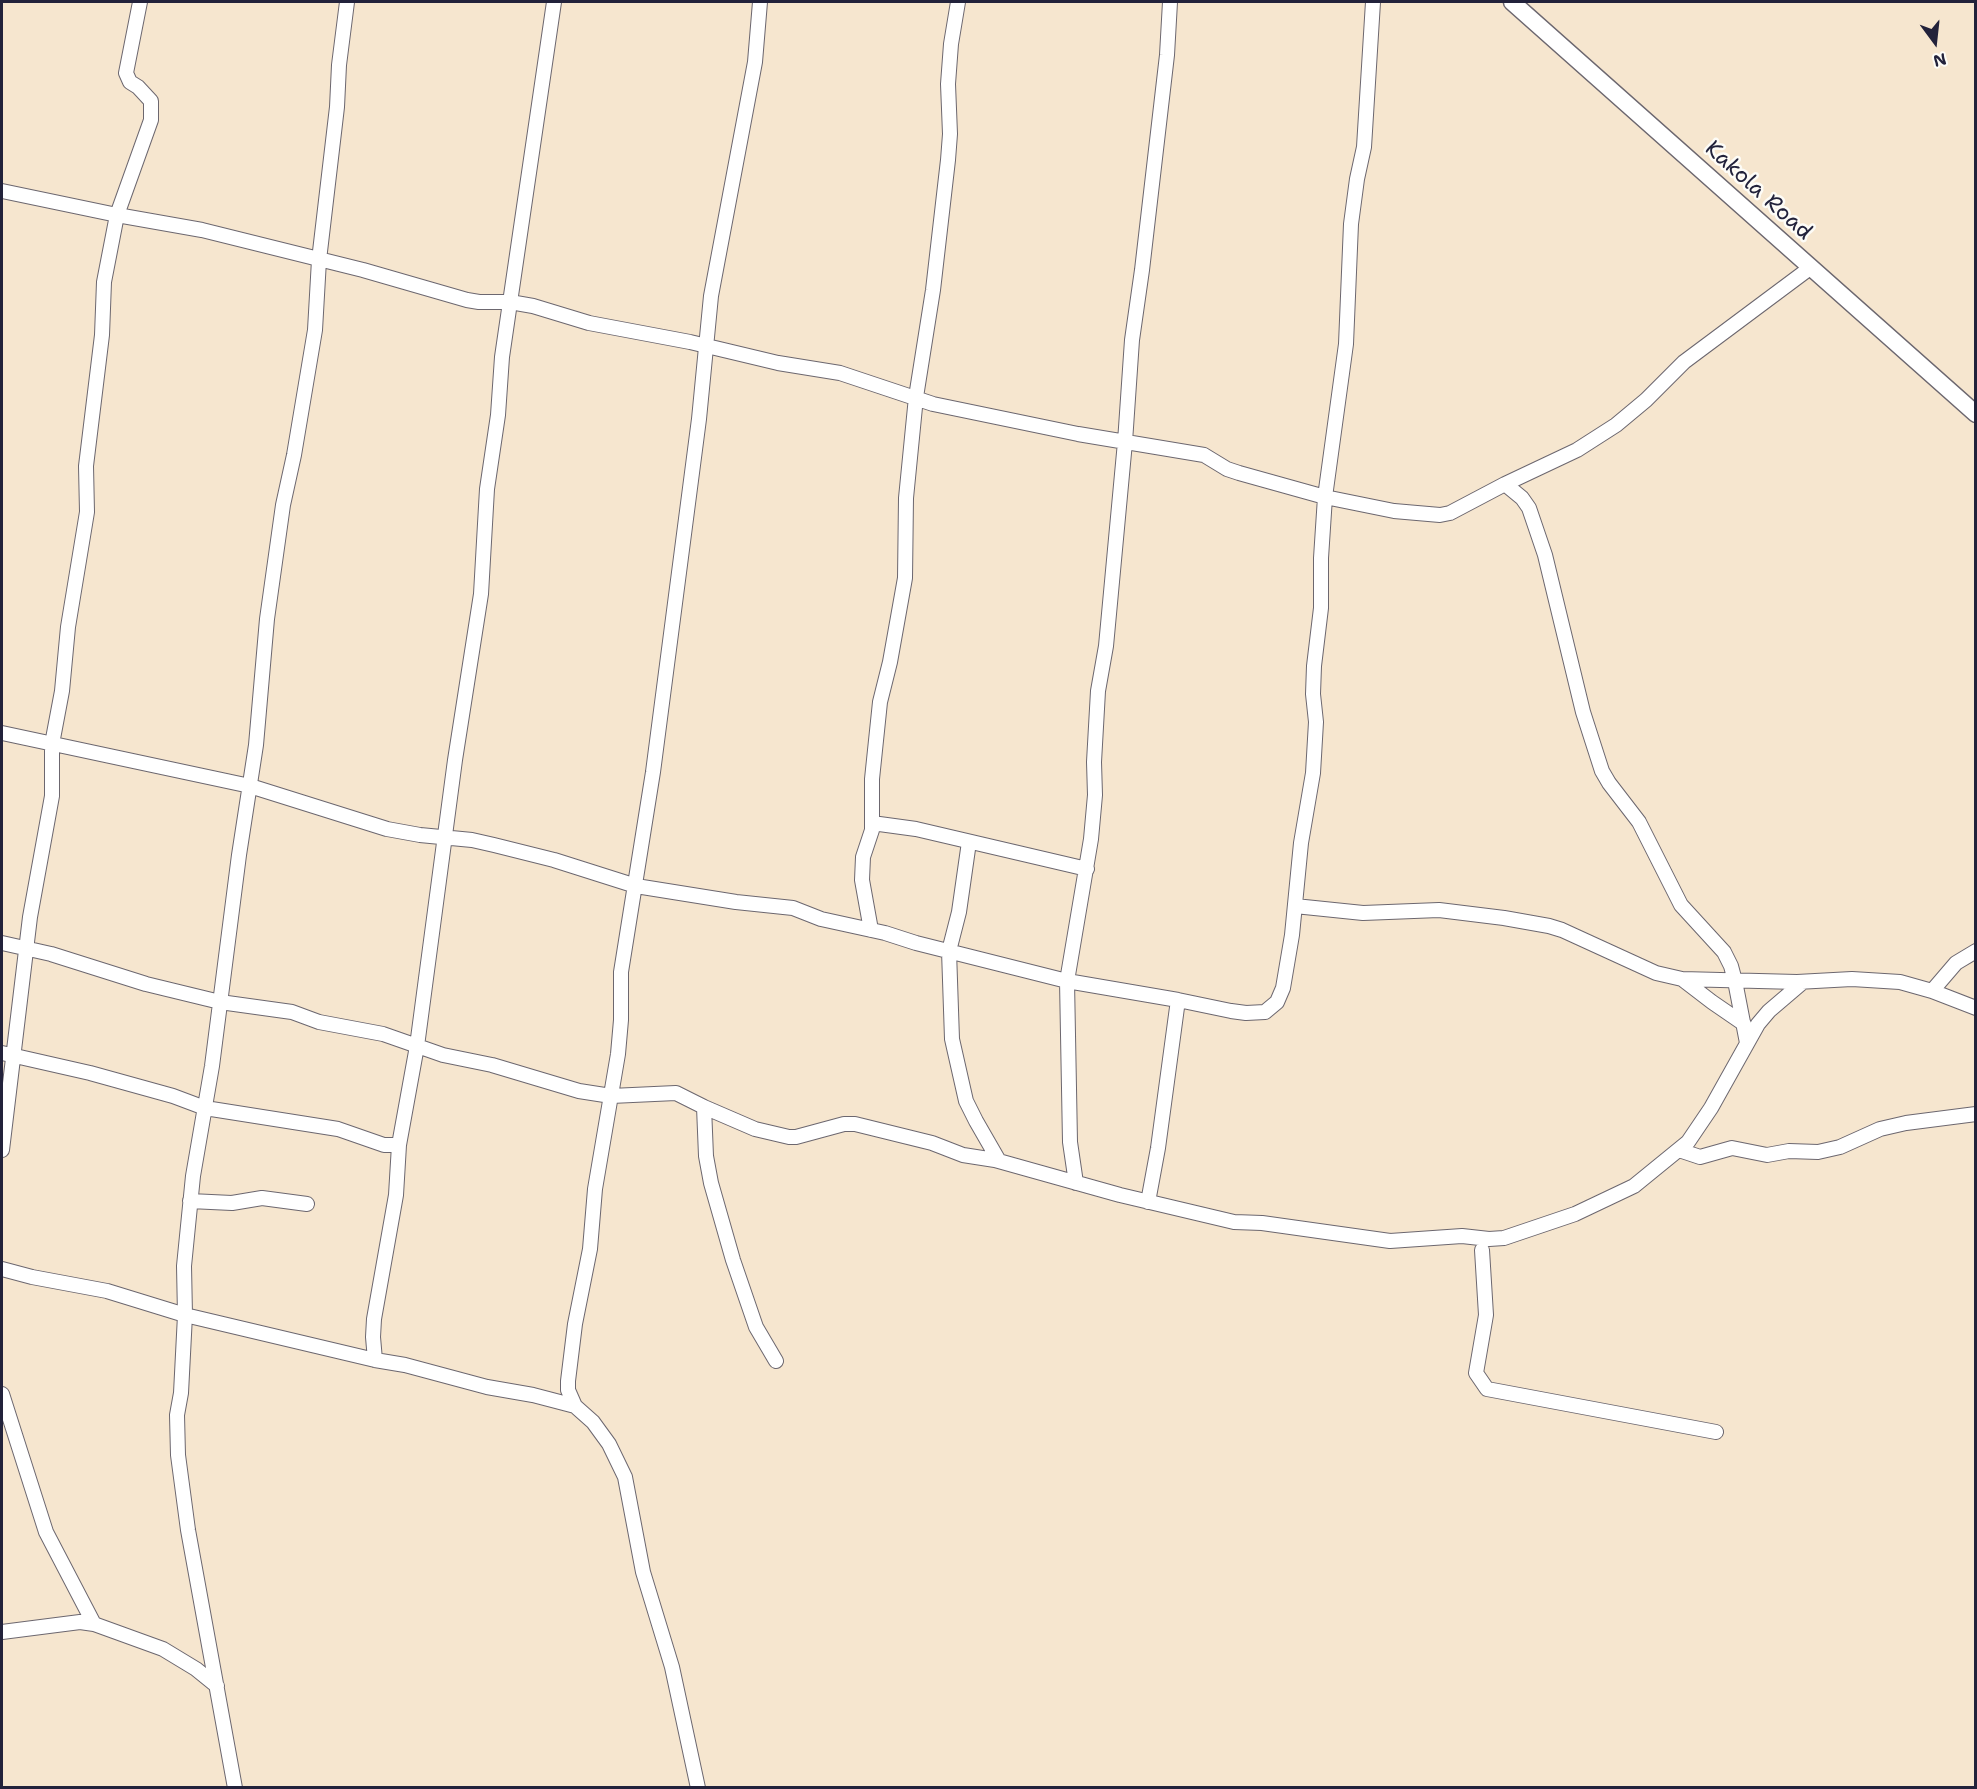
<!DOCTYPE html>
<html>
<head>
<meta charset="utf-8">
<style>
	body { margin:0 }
	#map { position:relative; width:1977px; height:1789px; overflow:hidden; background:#f6e6cf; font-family:"Shantell Sans",sans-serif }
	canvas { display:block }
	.frame { position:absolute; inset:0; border:3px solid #22223b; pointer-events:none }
	.north { position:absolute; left:1905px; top:12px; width:60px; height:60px; -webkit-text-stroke:4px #fdfcf7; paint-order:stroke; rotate:165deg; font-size:16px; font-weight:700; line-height:24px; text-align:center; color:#22223b }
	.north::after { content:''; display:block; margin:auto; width:21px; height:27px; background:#22223b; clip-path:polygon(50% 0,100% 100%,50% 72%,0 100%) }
</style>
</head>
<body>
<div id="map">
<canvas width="1977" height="1789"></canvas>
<div class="frame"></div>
<div class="north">N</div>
</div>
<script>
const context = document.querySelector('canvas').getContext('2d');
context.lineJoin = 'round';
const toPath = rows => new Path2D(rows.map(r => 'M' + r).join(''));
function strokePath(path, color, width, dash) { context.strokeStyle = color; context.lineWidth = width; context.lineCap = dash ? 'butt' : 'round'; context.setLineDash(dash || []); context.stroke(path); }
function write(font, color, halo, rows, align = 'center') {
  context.font = font + ' "Shantell Sans",sans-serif'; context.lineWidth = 5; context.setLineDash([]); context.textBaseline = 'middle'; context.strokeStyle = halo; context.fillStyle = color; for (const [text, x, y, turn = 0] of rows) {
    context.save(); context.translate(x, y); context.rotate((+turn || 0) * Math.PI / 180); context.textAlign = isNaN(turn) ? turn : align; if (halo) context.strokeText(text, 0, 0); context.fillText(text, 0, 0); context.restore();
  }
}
const minor = toPath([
	[2,191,117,215,202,230,363,270,467,300,479,302,510,302,533,306,589,323,690,342,778,363,840,373,933,404,1078,434,1204,455,1227,469,1239,473,1325,497,1394,511,1440,515,1450,513,1505,484,1577,450,1616,425,1646,400,1684,362,1810,268],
	[1505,484,1522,498,1529,508,1545,555,1583,712,1602,771,1609,783,1639,822,1681,905,1724,952,1731,966,1735,981,1747,1043],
	[2,733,250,786,387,829,420,835,472,840,494,845,554,860,636,886,736,902,793,908,821,919,885,933,916,943,1067,981,1178,1000,1231,1011,1246,1013,1265,1012,1277,1002,1283,988,1292,935,1301,843,1313,773,1316,722,1313,694,1314,666,1321,608,1321,558,1325,497,1346,344,1351,224,1357,179,1364,147,1373,2],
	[872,823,916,829,1087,869],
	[969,842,959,912,949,951,952,1039,966,1101,976,1121,999,1161],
	[1295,906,1363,913,1439,910,1504,918,1549,926,1562,930,1656,973,1682,979,1797,982,1852,979,1900,982,1932,991,1976,1008],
	[871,930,862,880,863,857,872,830,872,779,880,702,890,662,905,578,906,498,916,397,933,290,948,160,950,134,948,84,951,44,958,2],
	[2,943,51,954,146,984,220,1002,292,1012,319,1022,383,1034,443,1055,492,1065,579,1091,611,1096,676,1093,704,1107,755,1129,789,1137,796,1137,844,1124,855,1124,932,1143,963,1155,995,1160,1120,1195,1234,1222,1262,1223,1390,1241,1462,1236,1489,1239,1504,1238,1575,1214,1634,1186,1688,1142,1711,1108,1758,1024,1769,1011,1803,982],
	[1682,979,1712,1002,1744,1024],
	[1932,991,1956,963,1976,951],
	[2,1053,90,1073,173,1096,205,1108,338,1129,384,1145,399,1145],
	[704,1107,706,1156,711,1183,733,1260,756,1327,776,1361],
	[2,1150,30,917,52,796,52,744,62,691,68,627,87,512,86,466,102,335,104,282,117,215,151,120,151,101,138,87,130,82,126,73,140,2],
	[1679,1150,1700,1157,1732,1148,1767,1155,1789,1151,1818,1152,1840,1147,1880,1129,1906,1123,1976,1114],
	[1076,1183,1070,1142,1067,981,1091,839,1095,795,1094,762,1098,691,1106,646,1125,442,1132,340,1142,270,1167,55,1170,2],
	[190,1201,232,1203,262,1198,307,1204],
	[1148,1202,1158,1148,1178,1000],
	[1482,1250,1486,1315,1476,1373,1487,1389,1716,1432],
	[2,1269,32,1277,107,1291,185,1315,375,1360,405,1365,487,1387,533,1395,575,1406],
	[375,1360,373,1337,374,1319,396,1195,399,1145,417,1046,455,760,481,594,487,489,498,415,502,357,554,2],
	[2,1394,46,1532,94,1624],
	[2,1632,80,1622,94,1624,163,1649,196,1669,217,1686],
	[235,1788,188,1530,178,1455,177,1415,181,1393,185,1315,184,1266,193,1176,212,1066,239,855,256,745,267,619,283,505,294,455,315,330,319,260,337,107,339,65,347,2],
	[698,1788,672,1667,643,1572,625,1477,609,1444,593,1422,575,1406,568,1390,568,1381,575,1324,590,1249,595,1189,618,1054,621,1020,621,972,653,772,699,419,711,296,755,62,760,2]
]);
const major = toPath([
	[1512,2,1976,414]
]);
strokePath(minor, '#6c676f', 16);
strokePath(major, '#6c676f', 19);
strokePath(minor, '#fff', 14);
strokePath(major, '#fff', 16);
write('22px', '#22223b', '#fdfcf7', [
	["Kakola Road",1758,191,42]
]);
</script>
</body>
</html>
